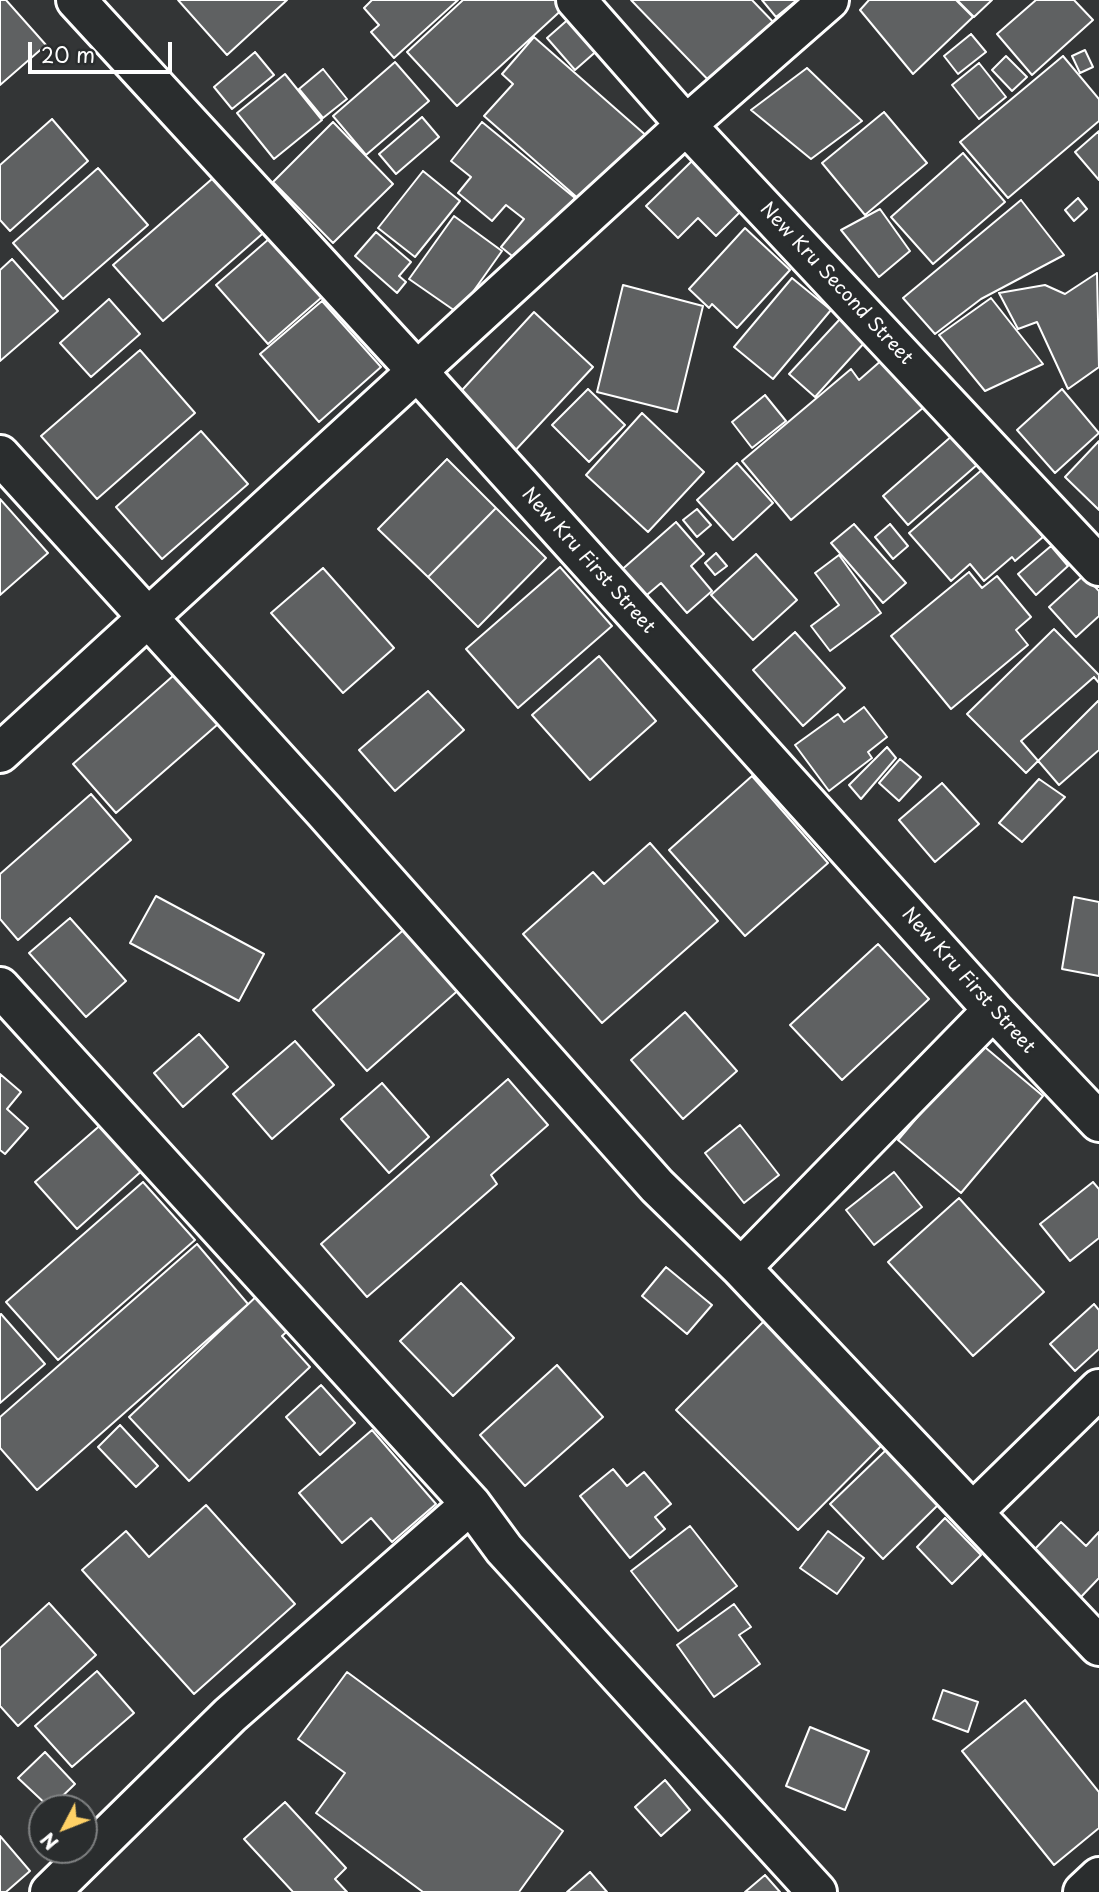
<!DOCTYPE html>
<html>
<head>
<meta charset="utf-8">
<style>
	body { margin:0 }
	#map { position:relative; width:1099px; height:1892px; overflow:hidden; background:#333536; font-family:"Playpen Sans",sans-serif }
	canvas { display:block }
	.north { position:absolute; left:28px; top:1794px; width:70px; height:70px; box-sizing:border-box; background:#2a2d2e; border:2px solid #7f8182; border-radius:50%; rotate:228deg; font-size:19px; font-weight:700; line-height:28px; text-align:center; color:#fff }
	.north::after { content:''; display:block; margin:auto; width:24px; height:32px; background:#ffd166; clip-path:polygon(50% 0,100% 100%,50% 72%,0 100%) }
	.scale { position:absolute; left:28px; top:42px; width:144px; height:32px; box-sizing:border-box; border:4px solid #fff; border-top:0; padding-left:9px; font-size:21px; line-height:24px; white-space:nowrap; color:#fff; -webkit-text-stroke:5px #2a2d2e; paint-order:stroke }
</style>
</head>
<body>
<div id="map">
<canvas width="1099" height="1892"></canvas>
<div class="north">N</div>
<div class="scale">20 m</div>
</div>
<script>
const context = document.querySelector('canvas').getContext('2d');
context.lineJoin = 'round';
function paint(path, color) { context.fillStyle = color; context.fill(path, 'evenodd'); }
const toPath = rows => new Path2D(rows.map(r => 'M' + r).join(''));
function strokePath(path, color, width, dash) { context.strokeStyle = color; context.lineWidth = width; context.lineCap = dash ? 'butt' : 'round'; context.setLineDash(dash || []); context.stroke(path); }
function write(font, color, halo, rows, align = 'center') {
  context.font = font + ' "Playpen Sans",sans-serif'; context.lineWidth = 5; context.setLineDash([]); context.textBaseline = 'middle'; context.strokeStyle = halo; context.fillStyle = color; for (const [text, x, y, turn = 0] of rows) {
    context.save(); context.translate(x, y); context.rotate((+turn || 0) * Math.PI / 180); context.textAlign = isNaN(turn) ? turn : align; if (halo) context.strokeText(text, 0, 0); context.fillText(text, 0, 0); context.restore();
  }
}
const building = toPath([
	[0,0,6,0,46,45,0,85,0,0],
	[178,0,287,0,227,55,178,0],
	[372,0,458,0,394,58,371,32,379,25,364,8,372,0],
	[463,0,562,0,567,5,457,106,407,52,463,0],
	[631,0,752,0,779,28,716,88,631,0],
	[762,0,797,0,776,17,762,0],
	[869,0,956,0,973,17,913,74,860,10,869,0],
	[957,0,992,0,974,17,957,0],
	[1036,0,1074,0,1093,20,1032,75,997,34,1036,0],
	[572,16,600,48,575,70,547,38,572,16],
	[971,34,986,52,958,74,944,56,971,34],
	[534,37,649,138,588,207,484,116,513,84,502,74,534,37],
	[1085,50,1093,67,1080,73,1072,56,1085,50],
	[255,52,274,75,232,109,214,87,255,52],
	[1006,56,1027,77,1012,91,992,70,1006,56],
	[1063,56,1099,99,1099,121,1008,198,960,142,1063,56],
	[395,62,429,101,366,155,333,116,395,62],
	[979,63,1006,97,979,119,952,85,979,63],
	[807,68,862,121,811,159,751,110,807,68],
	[323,69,347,99,323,118,299,89,323,69],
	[285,74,322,120,274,159,237,113,285,74],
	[884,112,927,163,865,215,822,163,884,112],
	[422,117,439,137,396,174,379,154,422,117],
	[52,119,88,161,10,231,0,220,0,165,52,119],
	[333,122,393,184,333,243,273,182,333,122],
	[482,122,575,198,522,264,501,247,524,219,506,205,492,221,458,193,471,177,451,161,482,122],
	[1099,131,1099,180,1075,152,1099,131],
	[963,153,1005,202,933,264,891,217,963,153],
	[695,158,745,207,716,236,698,218,678,238,646,206,695,158],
	[98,168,148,225,63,299,13,243,98,168],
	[423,171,460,201,415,257,378,228,423,171],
	[220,172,269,228,163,321,113,265,220,172],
	[1078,198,1087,209,1074,221,1065,210,1078,198],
	[1021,200,1064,255,981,299,935,334,903,298,1021,200],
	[880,209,910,251,879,277,841,230,880,209],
	[454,216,502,251,458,313,409,279,454,216],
	[745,228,790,270,737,328,712,304,709,308,689,289,745,228],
	[376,232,411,262,399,276,406,282,397,293,355,256,376,232],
	[270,238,322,297,268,344,216,285,270,238],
	[12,259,58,311,0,361,0,270,12,259],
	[1097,273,1099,367,1068,389,1037,322,1018,329,999,293,1045,285,1065,294,1097,273],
	[792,278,831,310,773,379,734,347,792,278],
	[623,285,703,306,677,412,597,392,623,285],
	[991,298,1043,364,985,391,939,335,991,298],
	[109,299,140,334,91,377,60,343,109,299],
	[322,301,381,367,319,422,260,354,322,301],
	[534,312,593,367,511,455,452,401,534,312],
	[840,319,865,342,815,397,789,374,840,319],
	[140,350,195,413,97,499,41,436,140,350],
	[883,359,924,407,791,520,742,461,851,369,859,380,883,359],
	[588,389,625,425,589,462,552,425,588,389],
	[1062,389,1099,433,1055,473,1017,430,1062,389],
	[765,395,786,421,752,448,732,422,765,395],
	[642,413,704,472,648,532,586,475,642,413],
	[201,431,248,484,162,559,116,507,201,431],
	[953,435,978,464,908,525,883,496,953,435],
	[1099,441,1099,510,1065,477,1099,441],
	[447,459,496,508,428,577,378,529,447,459],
	[737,463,773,503,733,540,697,500,737,463],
	[984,468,1043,537,1015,561,1012,557,984,581,970,564,951,581,909,533,984,468],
	[0,499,48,553,0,595,0,499],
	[496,508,546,558,478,627,428,577,496,508],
	[697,509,711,525,697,537,683,520,697,509],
	[676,522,704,554,691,566,712,591,687,613,661,583,641,600,618,573,676,522],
	[854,524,906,583,883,603,831,543,854,524],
	[890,524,908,546,893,559,875,537,890,524],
	[1051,546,1068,566,1036,595,1018,574,1051,546],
	[716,553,727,566,715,575,705,563,716,553],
	[756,554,797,600,753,640,711,595,756,554],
	[839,555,881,613,830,651,811,626,839,605,815,573,839,555],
	[560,567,612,626,518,708,466,649,560,567],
	[323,568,394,648,343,693,271,613,323,568],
	[969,572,982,588,997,576,1031,617,1016,630,1028,645,951,709,891,636,969,572],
	[1084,575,1099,591,1099,616,1076,637,1049,607,1084,575],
	[1054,629,1099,675,1099,700,1026,773,967,714,1054,629],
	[795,632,845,688,803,726,753,670,795,632],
	[599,656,656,721,590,780,532,715,599,656],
	[182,668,225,718,116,813,73,764,182,668],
	[1094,677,1099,683,1099,750,1059,785,1021,741,1094,677],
	[428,691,464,730,395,791,359,750,428,691],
	[864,707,887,737,868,752,872,758,829,791,795,745,838,714,844,722,864,707],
	[887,747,896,758,861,799,849,785,887,747],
	[900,759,921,777,899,801,879,783,900,759],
	[752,776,828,863,745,936,669,850,752,776],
	[1039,779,1065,797,1022,842,999,823,1039,779],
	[942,783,979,824,935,862,899,820,942,783],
	[91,794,131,840,18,940,0,919,0,874,91,794],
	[650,843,718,921,602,1023,523,934,593,872,604,884,650,843],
	[156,896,264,954,239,1001,130,943,156,896],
	[1074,897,1099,902,1099,976,1062,969,1074,897],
	[70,918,126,981,86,1017,29,953,70,918],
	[409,925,463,986,367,1071,313,1010,409,925],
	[878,944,929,999,842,1080,790,1025,878,944],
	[685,1012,737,1071,683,1119,631,1060,685,1012],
	[199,1034,228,1067,183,1107,154,1073,199,1034],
	[295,1041,334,1085,272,1139,233,1094,295,1041],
	[980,1043,1043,1096,961,1193,898,1140,980,1043],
	[0,1074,21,1092,7,1109,28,1128,5,1154,0,1150,0,1074],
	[508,1079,548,1125,491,1175,497,1184,367,1297,321,1244,508,1079],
	[382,1083,429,1137,389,1173,341,1119,382,1083],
	[104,1122,145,1168,77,1229,35,1182,104,1122],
	[740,1125,779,1175,744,1203,705,1153,740,1125],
	[894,1172,922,1207,874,1245,846,1210,894,1172],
	[143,1182,195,1240,58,1360,6,1302,143,1182],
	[1093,1182,1099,1189,1099,1238,1070,1261,1040,1224,1093,1182],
	[959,1198,1044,1292,973,1356,888,1262,959,1198],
	[197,1244,248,1304,37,1490,0,1448,0,1417,197,1244],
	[666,1267,712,1305,687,1334,642,1296,666,1267],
	[461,1283,514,1338,453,1396,400,1341,461,1283],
	[261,1292,293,1326,282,1336,310,1367,189,1481,129,1417,261,1292],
	[1094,1304,1099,1310,1099,1349,1075,1371,1050,1344,1094,1304],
	[1,1314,45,1364,0,1403,0,1315,1,1314],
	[771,1314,893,1434,798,1530,676,1410,771,1314],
	[557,1365,603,1417,525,1486,480,1435,557,1365],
	[321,1385,355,1423,320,1455,286,1417,321,1385],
	[120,1425,158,1466,136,1487,98,1447,120,1425],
	[372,1430,436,1504,392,1542,371,1518,342,1543,299,1493,372,1430],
	[886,1450,938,1505,883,1559,830,1504,886,1450],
	[613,1469,627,1486,644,1472,671,1504,655,1517,665,1529,630,1558,580,1496,613,1469],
	[206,1505,295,1604,194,1694,82,1570,126,1531,149,1557,206,1505],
	[945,1518,981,1555,952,1584,917,1547,945,1518],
	[1061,1522,1086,1546,1099,1532,1099,1578,1080,1598,1032,1552,1061,1522],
	[690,1526,737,1586,678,1631,631,1571,690,1526],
	[828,1531,864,1558,837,1594,800,1568,828,1531],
	[49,1603,96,1655,18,1726,0,1706,0,1648,49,1603],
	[734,1604,751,1627,739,1635,760,1664,714,1697,677,1645,734,1604],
	[97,1671,134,1713,72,1767,35,1726,97,1671],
	[347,1672,563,1831,519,1892,423,1892,316,1813,345,1773,298,1739,347,1672],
	[943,1690,978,1702,968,1732,933,1719,943,1690],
	[1025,1700,1099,1792,1099,1828,1054,1865,962,1751,1025,1700],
	[810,1727,869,1751,845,1810,786,1786,810,1727],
	[45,1752,75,1784,50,1808,18,1778,45,1752],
	[665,1780,690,1810,661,1836,635,1807,665,1780],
	[285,1802,346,1868,335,1879,347,1892,293,1892,244,1839,285,1802],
	[0,1836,30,1871,6,1892,0,1892,0,1836],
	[590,1872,607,1892,567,1892,590,1872],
	[765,1875,780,1892,745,1892,765,1875]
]);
paint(building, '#5f6162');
strokePath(building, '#fff', 2);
const minor = toPath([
	[76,0,417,371,993,1010,1099,1122],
	[576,0,686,125,1099,566],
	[0,455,323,810,657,1186,741,1268,1099,1646],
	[0,753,686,125,829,0],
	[0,987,471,1504,504,1549,817,1892],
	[741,1268,993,1010],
	[974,1511,1099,1389],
	[50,1892,230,1715,471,1504],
	[1083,1892,1099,1877]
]);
strokePath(minor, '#fff', 44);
strokePath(minor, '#2a2d2e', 38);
write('19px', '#fff', '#2a2d2e', [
	["New Kru Second Street",836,284,47],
	["New Kru First Street",588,561,48],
	["New Kru First Street",968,981,48]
]);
</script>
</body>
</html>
